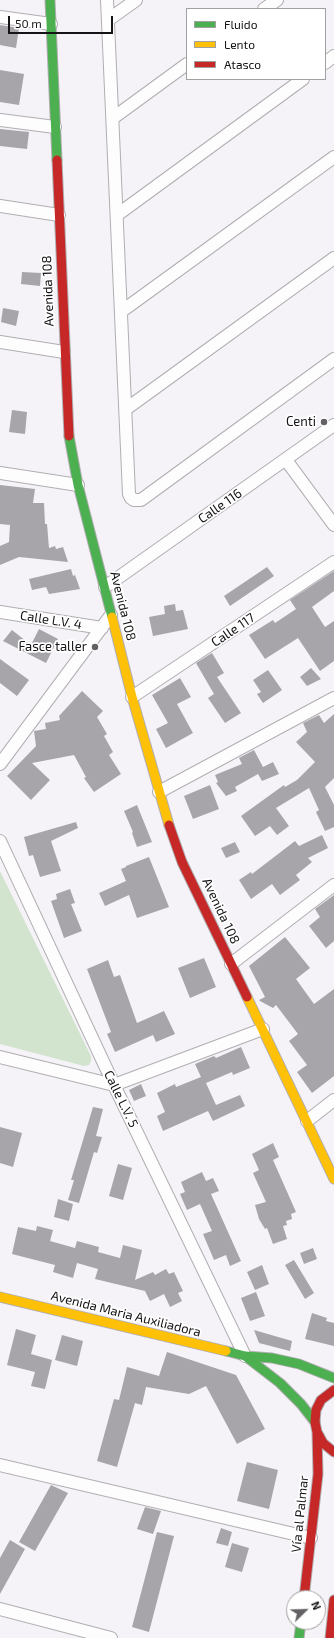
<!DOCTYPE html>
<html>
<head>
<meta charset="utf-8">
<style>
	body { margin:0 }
	#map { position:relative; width:334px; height:1638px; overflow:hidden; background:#f6f3f8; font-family:"Exo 2",sans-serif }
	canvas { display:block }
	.legend { position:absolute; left:186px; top:8px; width:140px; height:72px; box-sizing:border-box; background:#fff; border:1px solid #a1a1a1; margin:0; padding:5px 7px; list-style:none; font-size:12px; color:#141315 }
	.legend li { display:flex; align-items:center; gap:8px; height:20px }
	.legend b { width:20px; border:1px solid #a1a1a1 }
	.north { position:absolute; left:286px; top:1590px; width:40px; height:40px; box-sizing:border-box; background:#fff; border:1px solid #a1a1a1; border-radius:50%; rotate:67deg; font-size:11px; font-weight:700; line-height:16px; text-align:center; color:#141315 }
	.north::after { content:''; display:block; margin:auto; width:14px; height:18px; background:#636164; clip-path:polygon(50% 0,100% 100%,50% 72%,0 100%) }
	.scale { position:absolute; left:8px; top:16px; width:105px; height:18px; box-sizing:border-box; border:2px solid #141315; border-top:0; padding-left:5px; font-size:12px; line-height:14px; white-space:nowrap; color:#141315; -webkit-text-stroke:3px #fff; paint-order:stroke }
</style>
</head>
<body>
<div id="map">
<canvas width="334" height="1638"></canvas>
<ul class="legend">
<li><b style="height:5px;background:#4caf50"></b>Fluido</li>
<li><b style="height:5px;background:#ffc107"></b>Lento</li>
<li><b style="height:5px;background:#c62828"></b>Atasco</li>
</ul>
<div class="north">N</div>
<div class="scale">50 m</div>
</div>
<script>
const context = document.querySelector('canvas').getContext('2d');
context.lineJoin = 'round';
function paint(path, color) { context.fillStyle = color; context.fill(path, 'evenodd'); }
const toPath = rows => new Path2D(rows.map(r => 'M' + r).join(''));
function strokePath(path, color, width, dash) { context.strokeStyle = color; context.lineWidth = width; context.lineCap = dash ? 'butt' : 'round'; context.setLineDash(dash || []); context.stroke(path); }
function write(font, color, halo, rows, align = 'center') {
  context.font = font + ' "Exo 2",sans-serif'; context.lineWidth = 3.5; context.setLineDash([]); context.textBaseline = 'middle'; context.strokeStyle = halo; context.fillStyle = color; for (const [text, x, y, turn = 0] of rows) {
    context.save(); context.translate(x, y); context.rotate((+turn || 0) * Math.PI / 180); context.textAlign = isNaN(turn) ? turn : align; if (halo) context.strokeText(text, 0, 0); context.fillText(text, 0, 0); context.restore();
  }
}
paint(toPath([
	[0,871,91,1056,91,1061,89,1065,84,1066,0,1044]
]), '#d2e4ce');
paint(toPath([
	[0,25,19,28,16,48,0,45],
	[0,70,24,74,19,105,0,102],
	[0,129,29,132,27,149,0,146],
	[22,272,41,273,40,286,21,284],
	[3,308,19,311,16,326,1,322],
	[12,410,27,412,25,434,9,432],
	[0,485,35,489,33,503,44,503,45,524,47,524,49,548,55,546,56,549,63,547,68,562,19,557,0,565,0,546,9,542,10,525,0,524],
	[267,567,274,576,230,606,224,596],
	[71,569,73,576,75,575,80,589,49,594,46,587,32,590,29,579],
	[334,571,334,591,312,607,325,627,334,621,334,661,320,671,298,638,265,659,249,635,273,620,275,623,296,609,290,600],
	[175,604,176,611,183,610,188,629,153,636,149,617,165,614,164,606],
	[39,629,58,639,46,663,3,641,12,630,31,645],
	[212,653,224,673,217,677,241,713,225,723,208,698,214,694,196,663],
	[0,659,29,680,17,696,0,683],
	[311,668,321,679,307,686,300,677],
	[268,670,282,690,263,703,257,694,261,692,253,680],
	[180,678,191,697,177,704,193,733,166,748,156,729,168,723,152,695],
	[82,691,103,711,97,717,107,734,104,736,113,752,109,755,121,774,94,792,84,778,86,777,74,755,32,763,50,780,31,800,7,776,36,746,34,731,46,729,45,723,60,720,59,716],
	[334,714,334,778,325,787,334,805,334,827,325,831,316,812,319,810,309,788,276,808,289,826,277,835,270,826,255,836,241,816,284,785,285,787,297,780,315,762,296,742,307,732,303,723,319,715,324,723],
	[254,750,263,767,273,762,279,774,262,781,258,774,235,787,237,791,226,796,216,783,218,782,215,775,242,764,239,758],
	[210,785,219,809,193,819,184,796],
	[137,805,152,842,137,847,132,833,133,832,124,811],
	[76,822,78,828,51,841,61,871,40,877,33,855,29,856,24,837],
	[322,835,328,848,308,858,312,862,296,875,300,880,280,895,272,884,251,899,239,880,251,872,252,874,295,841,299,846],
	[235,842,240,852,226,858,221,848],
	[149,857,169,907,137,918,129,895,105,906,99,893,126,881,121,869,126,867,126,866],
	[70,889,75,903,71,904,82,931,64,938,51,901,57,899,56,894],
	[334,895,334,941,326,948,309,926,320,917,315,909],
	[285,937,310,968,296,979,314,1004,334,989,334,1076,312,1093,297,1072,307,1065,289,1041,298,1034,276,1005,273,1008,260,1001,259,1000,265,997,249,966],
	[204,958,216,987,190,998,178,968],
	[108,960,114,977,120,975,137,1023,164,1011,175,1034,156,1042,153,1035,115,1052,107,1034,111,1032,87,969],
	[241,1047,250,1068,233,1075,232,1072,206,1083,216,1105,240,1095,245,1106,213,1121,208,1111,163,1131,157,1116,165,1112,157,1093,175,1084,176,1087,201,1077,195,1064,214,1056,216,1058],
	[141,1084,146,1096,134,1101,129,1090],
	[93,1107,103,1109,96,1136,102,1137,97,1153,94,1152,79,1203,68,1200,74,1180,71,1180],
	[0,1127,22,1133,13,1167,0,1163],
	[273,1143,279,1157,273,1160,296,1212,291,1214,292,1219,286,1221,287,1225,283,1226,287,1239,273,1244,267,1228,265,1229,259,1219,255,1205,266,1202,253,1173,259,1170,252,1154],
	[118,1164,132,1168,123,1200,109,1196],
	[202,1172,206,1181,213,1178,219,1191,211,1194,241,1261,230,1266,226,1255,214,1260,203,1234,212,1231,200,1204,187,1210,180,1194,185,1192,181,1182],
	[58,1199,73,1204,69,1221,54,1217],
	[37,1226,53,1230,50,1241,75,1248,77,1241,99,1247,98,1252,120,1258,123,1245,142,1250,135,1280,153,1272,155,1275,166,1269,169,1274,174,1272,183,1291,178,1293,182,1301,170,1307,164,1294,150,1301,145,1291,95,1279,98,1269,77,1263,73,1278,53,1272,55,1265,12,1254,18,1227,36,1231],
	[313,1248,317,1259,304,1264,300,1253],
	[294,1260,314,1293,305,1299,285,1265],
	[262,1265,269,1284,255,1290,247,1272],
	[256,1292,265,1316,250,1321,241,1298],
	[312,1313,327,1318,326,1321,334,1323,334,1346,305,1339],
	[16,1329,36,1335,31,1354,52,1360,45,1389,31,1386,35,1372,7,1365],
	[254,1330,292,1341,290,1351,259,1343],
	[62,1335,83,1341,77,1366,55,1360],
	[167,1352,236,1375,265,1429,237,1444,206,1386,189,1394,146,1387,142,1405,135,1403,117,1467,97,1461,114,1399,119,1400,127,1367,159,1376],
	[247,1462,278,1470,269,1509,237,1501],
	[51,1485,68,1493,35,1551,19,1542],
	[145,1507,161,1511,153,1534,137,1529],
	[221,1528,232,1532,228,1546,216,1543],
	[157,1532,174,1536,149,1632,132,1627],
	[10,1540,25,1549,0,1594,0,1558],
	[232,1543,249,1548,242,1572,225,1567]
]), '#a7a5a9');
const street = toPath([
	[107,0,129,494,131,498,134,500,141,500,334,359],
	[264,9,277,0],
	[0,17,51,24],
	[108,20,136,0],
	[325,63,334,56],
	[113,118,187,64],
	[0,120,55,127],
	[0,206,59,215],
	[117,215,303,79],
	[122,311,334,157],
	[0,342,64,352],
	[126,409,334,258],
	[286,460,334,525],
	[0,473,78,485],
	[105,587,334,425],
	[0,612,102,628],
	[132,697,334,562],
	[0,764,111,615],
	[159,792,334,698],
	[0,841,114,1085,245,1356],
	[231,964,334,885],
	[0,1057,114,1085,263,1029],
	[307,1121,334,1100],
	[0,1465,311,1538],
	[0,1609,111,1638]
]);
const fast = toPath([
	[50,0,57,160],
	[69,436,78,485,112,617],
	[226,1351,245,1356,272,1358,299,1364,334,1378],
	[245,1356,280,1383,301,1404,315,1422],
	[299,1638,301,1622]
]);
const slow = toPath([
	[112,617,132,697,169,825],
	[247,997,334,1179],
	[0,1297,226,1351]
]);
const jam = toPath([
	[57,160,69,436],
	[169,825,182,862,247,997],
	[334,1390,321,1400,316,1410,315,1422,317,1432,323,1443,334,1452],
	[304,1598,318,1474,317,1432],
	[330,1638,334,1600]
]);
strokePath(street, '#b0aeb1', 14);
strokePath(fast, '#b0aeb1', 11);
strokePath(slow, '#b0aeb1', 11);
strokePath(jam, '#b0aeb1', 11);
strokePath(street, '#fefdfe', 12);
strokePath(fast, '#4caf50', 9);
strokePath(slow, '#ffc107', 9);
strokePath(jam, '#c62828', 9);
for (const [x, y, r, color] of [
	[324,422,4,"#636164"],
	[95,647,4,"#636164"]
]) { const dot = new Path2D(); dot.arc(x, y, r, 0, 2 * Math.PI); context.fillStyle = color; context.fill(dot); strokePath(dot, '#fff', 1.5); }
write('13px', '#141315', '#fff', [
	["Avenida 108",48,291,-92],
	["Calle 116",220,506,-35],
	["Avenida 108",123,606,76],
	["Calle L.V. 4",51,620,9],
	["Calle 117",233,630,-34],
	["Avenida 108",221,911,65],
	["Calle L.V. 5",121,1099,64],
	["Avenida Maria Auxiliadora",126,1314,14],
	["Vía al Palmar",300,1514,-84]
]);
write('13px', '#141315', '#fff', [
	["Centi",316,422],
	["Fasce taller",87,647]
], 'right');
</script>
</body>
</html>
